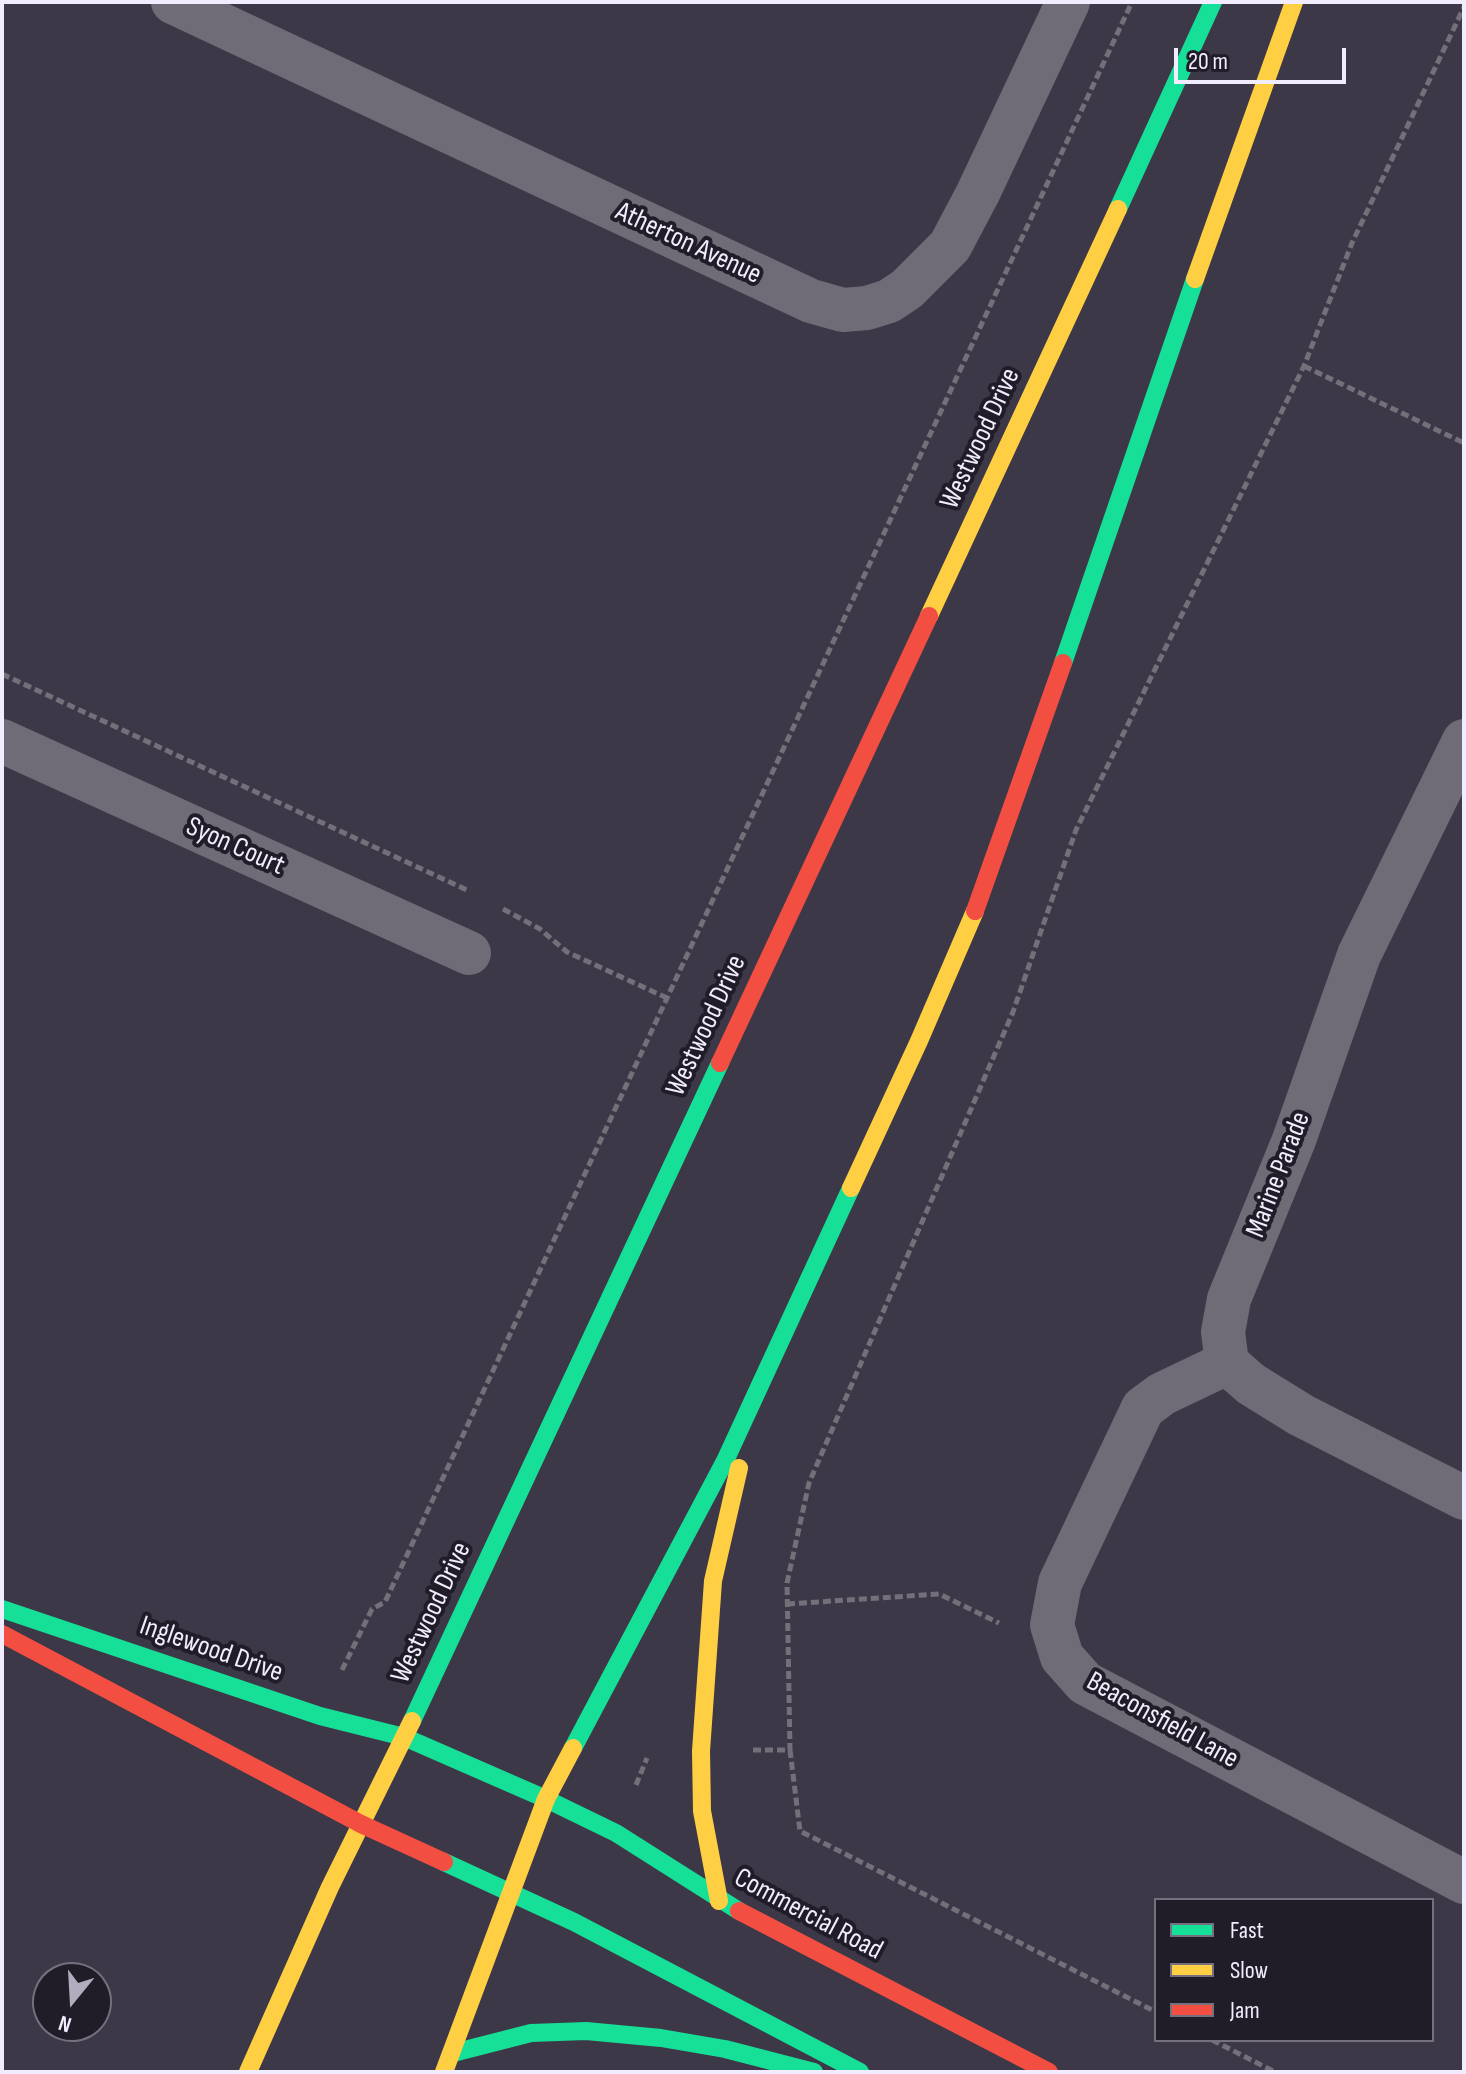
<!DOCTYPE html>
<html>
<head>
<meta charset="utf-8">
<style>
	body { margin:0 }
	#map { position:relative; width:1466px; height:2074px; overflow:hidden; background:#3d3847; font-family:"Sofia Sans Condensed",sans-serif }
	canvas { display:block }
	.frame { position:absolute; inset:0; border:4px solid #f1ecfe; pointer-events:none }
	.legend { position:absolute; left:1154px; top:1898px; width:280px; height:144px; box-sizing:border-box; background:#201d29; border:2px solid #74707e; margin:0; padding:10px 14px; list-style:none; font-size:24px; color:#f1ecfe }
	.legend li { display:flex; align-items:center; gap:16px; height:40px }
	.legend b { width:40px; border:2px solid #74707e }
	.north { position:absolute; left:32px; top:1962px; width:80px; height:80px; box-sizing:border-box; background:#201d29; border:2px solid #74707e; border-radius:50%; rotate:198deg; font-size:22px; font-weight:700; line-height:32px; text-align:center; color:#f1ecfe }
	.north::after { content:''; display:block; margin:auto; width:28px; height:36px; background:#b2adbe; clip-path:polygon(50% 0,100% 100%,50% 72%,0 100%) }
	.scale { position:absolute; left:1174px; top:48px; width:172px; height:36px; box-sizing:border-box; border:4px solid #f1ecfe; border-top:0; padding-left:10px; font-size:24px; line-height:28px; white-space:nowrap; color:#f1ecfe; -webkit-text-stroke:6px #201d29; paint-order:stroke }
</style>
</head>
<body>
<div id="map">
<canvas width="1466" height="2074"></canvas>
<div class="frame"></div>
<ul class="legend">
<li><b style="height:10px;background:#16e098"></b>Fast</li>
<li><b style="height:10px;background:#ffcf43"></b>Slow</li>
<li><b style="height:10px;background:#f24e42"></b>Jam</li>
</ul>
<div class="north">N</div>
<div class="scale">20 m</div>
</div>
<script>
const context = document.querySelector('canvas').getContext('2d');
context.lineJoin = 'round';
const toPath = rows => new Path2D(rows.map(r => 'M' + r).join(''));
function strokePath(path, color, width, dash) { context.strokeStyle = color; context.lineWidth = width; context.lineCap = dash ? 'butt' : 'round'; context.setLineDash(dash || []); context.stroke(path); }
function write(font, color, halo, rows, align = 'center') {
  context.font = font + ' "Sofia Sans Condensed",sans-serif'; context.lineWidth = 8; context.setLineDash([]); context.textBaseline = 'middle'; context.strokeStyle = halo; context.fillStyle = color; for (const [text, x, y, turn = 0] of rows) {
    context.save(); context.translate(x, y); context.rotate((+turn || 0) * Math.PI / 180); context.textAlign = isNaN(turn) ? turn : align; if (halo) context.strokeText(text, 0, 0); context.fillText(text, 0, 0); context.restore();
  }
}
strokePath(toPath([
	[1304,366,1464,443],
	[2,674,469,891],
	[503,909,540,929,567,952,667,998],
	[787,1604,939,1594,999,1623],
	[342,1670,372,1609,385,1602,1132,2],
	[753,1750,790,1750,787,1583,809,1483,1013,1012,1076,830,1304,366,1352,243,1464,7],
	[790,1750,800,1831,1156,2012],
	[636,1785,647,1758],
	[1212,2040,1275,2072]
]), '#73707a', 5, [8, 4]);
strokePath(toPath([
	[173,2,811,301,843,310,867,308,889,301,907,289,950,246,978,193,1068,2],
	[2,741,469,953],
	[1464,741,1359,955,1294,1140,1229,1299,1223,1332,1227,1363,1251,1384,1301,1415,1464,1498],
	[1227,1363,1162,1394,1143,1408,1060,1583,1052,1625,1062,1657,1085,1683,1464,1882]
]), '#6f6c77', 44);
strokePath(toPath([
	[1118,209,1213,2],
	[1063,663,1195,279],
	[2,1609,320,1716,404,1737,546,1799,616,1833,739,1911],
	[412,1721,720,1063],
	[573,1748,725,1461,851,1188],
	[444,1862,574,1922,860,2072],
	[453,2053,531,2033,586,2031,661,2038,725,2049,814,2072]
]), '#16e098', 18);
strokePath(toPath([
	[1195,279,1294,2],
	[929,616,1118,209],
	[851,1188,919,1041,975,911],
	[719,1901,702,1811,701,1751,713,1581,739,1468],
	[248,2072,330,1887,412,1721],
	[444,2072,546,1799,573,1748]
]), '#ffcf43', 18);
strokePath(toPath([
	[975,911,1063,663],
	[720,1063,929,616],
	[2,1634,361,1824,444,1862],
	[739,1911,1049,2072]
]), '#f24e42', 18);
write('28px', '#f1ecfe', '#201d29', [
	["Atherton Avenue",688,244,25],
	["Westwood Drive",981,439,-65],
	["Syon Court",235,847,24],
	["Westwood Drive",707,1026,-65],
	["Marine Parade",1279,1175,-69],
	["Westwood Drive",432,1613,-65],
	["Inglewood Drive",211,1650,19],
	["Beaconsfield Lane",1162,1721,29],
	["Commercial Road",808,1915,28]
]);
</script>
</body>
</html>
